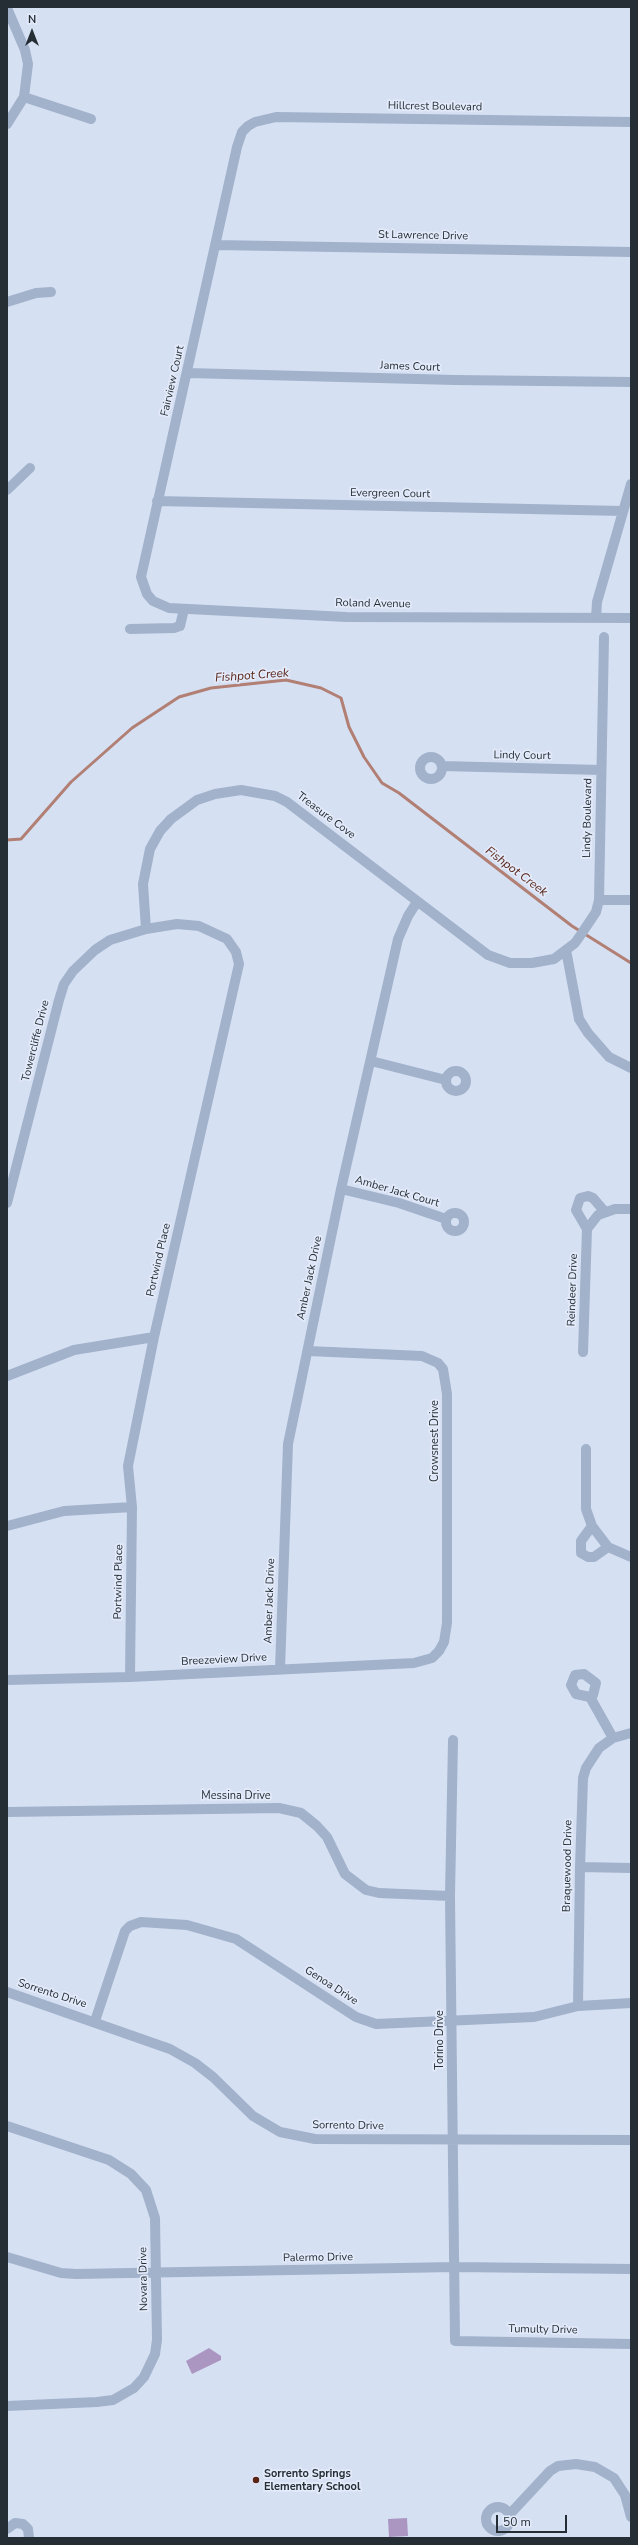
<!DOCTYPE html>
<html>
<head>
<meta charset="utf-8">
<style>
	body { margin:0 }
	#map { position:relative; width:638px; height:2545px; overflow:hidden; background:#d6e0f3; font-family:"Nunito Sans",sans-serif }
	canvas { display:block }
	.frame { position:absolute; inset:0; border:8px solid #252e35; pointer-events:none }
	.north { position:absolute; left:12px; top:12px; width:40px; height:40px; -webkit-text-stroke:3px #e3eafa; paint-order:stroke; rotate:0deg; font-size:11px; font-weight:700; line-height:16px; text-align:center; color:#252e35 }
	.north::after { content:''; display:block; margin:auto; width:14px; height:18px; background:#252e35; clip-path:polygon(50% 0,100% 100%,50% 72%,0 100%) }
	.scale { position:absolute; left:496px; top:2515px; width:71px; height:18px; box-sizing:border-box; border:2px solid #252e35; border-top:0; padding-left:5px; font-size:12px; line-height:14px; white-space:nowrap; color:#252e35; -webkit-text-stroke:3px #e3eafa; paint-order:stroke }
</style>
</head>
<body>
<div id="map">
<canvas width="638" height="2545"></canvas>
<div class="frame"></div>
<div class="north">N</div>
<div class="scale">50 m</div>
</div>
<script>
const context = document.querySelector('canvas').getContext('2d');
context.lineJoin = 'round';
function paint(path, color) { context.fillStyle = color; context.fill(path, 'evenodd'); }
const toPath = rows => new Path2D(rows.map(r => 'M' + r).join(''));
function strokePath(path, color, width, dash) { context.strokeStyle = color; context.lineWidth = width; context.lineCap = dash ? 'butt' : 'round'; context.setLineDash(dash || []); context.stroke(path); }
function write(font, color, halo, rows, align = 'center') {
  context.font = font + ' "Nunito Sans",sans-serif'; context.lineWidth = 3.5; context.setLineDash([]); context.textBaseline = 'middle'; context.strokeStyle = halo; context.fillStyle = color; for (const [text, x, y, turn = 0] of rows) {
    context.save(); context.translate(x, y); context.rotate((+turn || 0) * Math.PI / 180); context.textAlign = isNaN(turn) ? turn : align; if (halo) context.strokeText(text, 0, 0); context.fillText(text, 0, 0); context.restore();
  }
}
paint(toPath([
	[209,2348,221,2356,221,2360,192,2374,186,2361],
	[407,2518,408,2536,389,2537,388,2519]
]), '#ab96c2');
strokePath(toPath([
	[7,840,21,839,71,782,132,728,179,697,211,688,286,680,321,688,341,698,349,727,364,757,382,783,399,793,572,926,631,963]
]), '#b17f73', 3);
strokePath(toPath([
	[7,8,25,50,28,64,24,97,7,124],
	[24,97,91,119],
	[631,122,276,117,255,122,248,126,242,132,237,147,141,577,147,594,153,601,169,608,346,617,631,618],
	[215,245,631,252],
	[7,302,36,293,51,292],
	[188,373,455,380,631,382],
	[7,490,30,468],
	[157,501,623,511],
	[596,618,597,602,631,484],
	[130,629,174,628,180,626,184,609],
	'420 768a11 11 0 1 1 22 0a11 11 0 1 1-22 0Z',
	[442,766,601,770],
	[599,900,631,900],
	[146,929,143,884,150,849,160,831,171,819,197,800,215,794,241,790,275,796,287,802,488,955,510,963,532,963,554,959,575,943,582,933,596,912,599,900,604,637],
	[566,950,579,1019,588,1033,609,1057,631,1068],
	[371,1061,446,1080],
	'446 1081a10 10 0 1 1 20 0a10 10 0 1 1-20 0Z',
	[341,1189,399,1203,446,1219],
	[7,1203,59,1000,64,984,73,971,95,950,110,940,146,929,177,924,199,926,227,939,236,952,239,964,154,1337,128,1466,132,1507,130,1677],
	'446 1222a9 9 0 1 1 18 0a9 9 0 1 1-18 0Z',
	[587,1229,576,1210,580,1198,588,1196,593,1198,605,1212],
	[583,1352,587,1229,598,1215,615,1209,631,1209],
	[7,1376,74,1350,154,1337],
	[586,1449,586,1509,592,1526,608,1547,631,1557],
	[7,1526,64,1511,132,1507],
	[592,1526,581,1541,581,1553,588,1557,594,1557,608,1547],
	[280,1669,288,1444,341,1189,398,939,408,916,417,902],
	[584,1674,596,1683,593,1695,590,1697,576,1694,571,1685,575,1675,584,1674],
	[7,1680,130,1677,414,1663,432,1658,439,1651,444,1642,447,1623,447,1394,443,1369,438,1363,422,1356,308,1351],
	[590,1697,613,1738],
	[453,1740,450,1896,455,2341,631,2344],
	[7,1812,279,1808,301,1813,317,1826,327,1837,345,1874,366,1890,379,1893,450,1896],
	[580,1867,631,1868],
	[7,1992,170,2049,195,2063,213,2077,253,2116,280,2132,315,2139,631,2140],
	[578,2006,580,1867,583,1778,586,1768,599,1748,613,1738,631,1733],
	[95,2021,125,1931,130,1926,141,1922,187,1925,236,1939,356,2017,376,2024,534,2017,578,2006,631,2003],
	[7,2126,109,2160,131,2174,146,2190,155,2218,157,2340,155,2354,144,2377,134,2388,113,2400,97,2402,7,2406],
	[7,2257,61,2273,76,2274,454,2267,631,2269],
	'486 2519a12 12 0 1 1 24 0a12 12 0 1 1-24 0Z',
	[509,2515,550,2471,558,2466,576,2464,595,2467,614,2478,625,2495,631,2517],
	[7,2529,15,2523,23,2524,28,2529,29,2538]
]), '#a2b2cb', 10);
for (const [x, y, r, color] of [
	[256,2480,4,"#592518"]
]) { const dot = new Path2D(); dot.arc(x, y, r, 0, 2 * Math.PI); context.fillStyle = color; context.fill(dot); strokePath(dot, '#e3eafa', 1.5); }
write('11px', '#252e35', '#e3eafa', [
	["Hillcrest Boulevard",435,107,1],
	["St Lawrence Drive",423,236,1],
	["James Court",410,367,2],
	["Fairview Court",173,381,-77],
	["Evergreen Court",390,494,1],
	["Roland Avenue",373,604,1],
	["Lindy Court",522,756,1],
	["Treasure Cove",326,816,37],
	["Lindy Boulevard",588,818,-89],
	["Towercliffe Drive",36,1041,-76],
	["Amber Jack Court",397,1192,16],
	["Portwind Place",159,1260,-77],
	["Amber Jack Drive",310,1278,-78],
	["Reindeer Drive",573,1290,-88],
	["Crowsnest Drive",435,1441,-90],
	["Portwind Place",119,1582,-89],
	["Amber Jack Drive",270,1601,-88],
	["Breezeview Drive",224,1660,-3],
	["Messina Drive",236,1796],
	["Braquewood Drive",568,1866,-89],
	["Genoa Drive",331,1986,33],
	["Sorrento Drive",52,1994,18],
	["Torino Drive",440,2040,-90],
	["Sorrento Drive",348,2126,1],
	["Palermo Drive",318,2258,-1],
	["Novara Drive",144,2279,-91],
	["Tumulty Drive",543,2330,1]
]);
write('bold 11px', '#252e35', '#e3eafa', [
	["Sorrento Springs",264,2474],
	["Elementary School",264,2487]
], 'left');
write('italic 12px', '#592518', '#e3eafa', [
	["Fishpot Creek",252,676,-4],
	["Fishpot Creek",516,872,37]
]);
</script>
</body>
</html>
